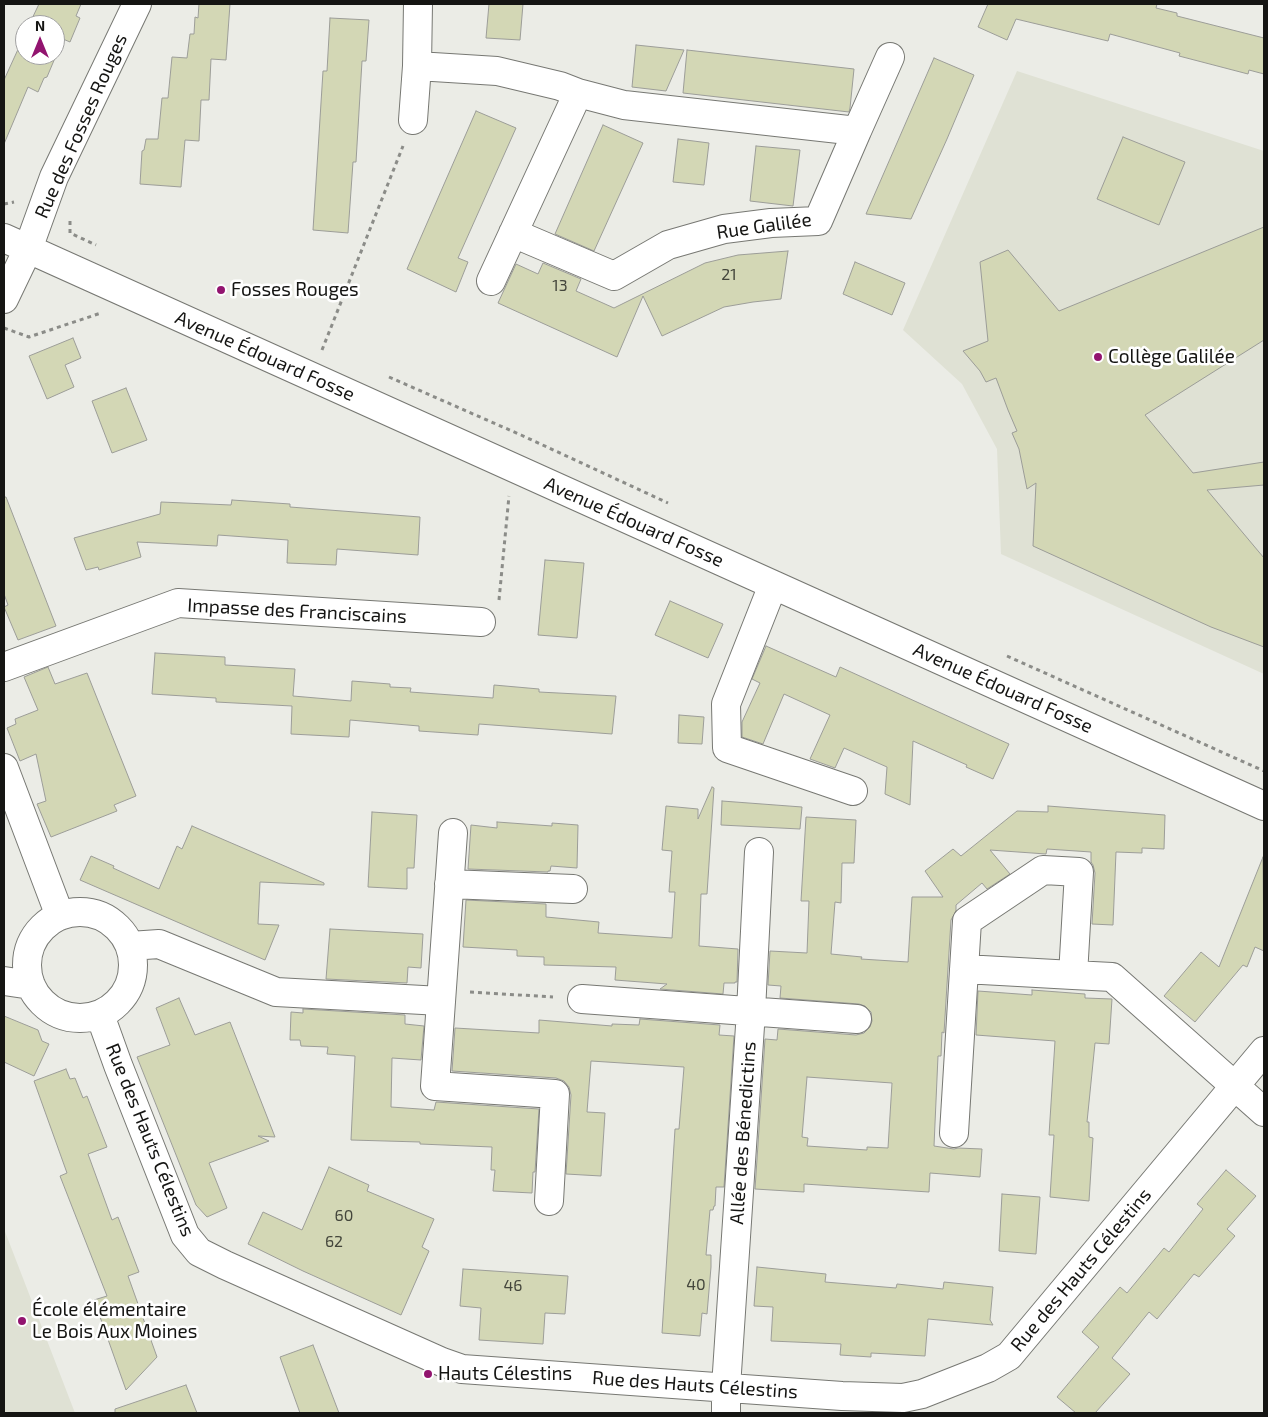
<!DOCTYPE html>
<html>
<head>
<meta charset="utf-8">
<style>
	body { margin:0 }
	#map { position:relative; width:1268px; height:1417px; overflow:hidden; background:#ebece6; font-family:"Exo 2",sans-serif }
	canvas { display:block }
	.frame { position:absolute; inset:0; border:5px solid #151513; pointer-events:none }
	.north { position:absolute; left:15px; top:15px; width:50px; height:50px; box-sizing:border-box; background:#fff; border:1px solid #a1a1a1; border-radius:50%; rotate:0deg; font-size:14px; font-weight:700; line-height:20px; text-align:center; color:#151513 }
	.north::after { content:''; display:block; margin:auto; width:18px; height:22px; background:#92146f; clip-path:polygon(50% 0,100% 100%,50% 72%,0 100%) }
</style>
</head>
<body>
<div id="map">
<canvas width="1268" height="1417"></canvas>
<div class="frame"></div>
<div class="north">N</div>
</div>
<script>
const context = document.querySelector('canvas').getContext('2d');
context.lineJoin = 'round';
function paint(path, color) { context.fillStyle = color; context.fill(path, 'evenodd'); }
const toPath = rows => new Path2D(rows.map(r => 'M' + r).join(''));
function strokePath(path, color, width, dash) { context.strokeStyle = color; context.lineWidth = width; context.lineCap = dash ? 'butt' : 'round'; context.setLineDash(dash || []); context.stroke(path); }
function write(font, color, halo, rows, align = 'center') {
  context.font = font + ' "Exo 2",sans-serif'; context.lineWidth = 5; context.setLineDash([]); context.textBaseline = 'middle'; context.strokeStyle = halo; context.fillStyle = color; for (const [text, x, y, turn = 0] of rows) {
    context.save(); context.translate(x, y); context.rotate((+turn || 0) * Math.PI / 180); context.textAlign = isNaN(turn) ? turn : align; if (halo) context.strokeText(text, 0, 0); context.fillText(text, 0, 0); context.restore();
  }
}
paint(toPath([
	[1017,71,1264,151,1264,674,1001,554,997,449,962,384,903,330],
	[4,1229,75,1413,4,1413]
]), '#dfe1d4');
const building = toPath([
	[39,4,81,4,76,16,80,18,70,42,63,39,47,77,44,78,38,92,28,87,4,144,4,80,25,34,25,55,55,55,55,25,29,25,39,4],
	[199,4,230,4,226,60,211,59,209,100,201,100,199,141,185,140,181,187,140,184,142,151,144,150,146,139,158,139,162,98,168,98,172,57,187,58,190,34,194,34,195,17,198,18,199,4],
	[489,4,523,4,520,40,486,38,489,4],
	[988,4,1157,4,1156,8,1177,13,1177,16,1264,38,1264,74,1249,70,1248,74,1179,56,1180,53,1110,34,1108,41,1016,19,1007,40,978,27,988,4],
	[330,18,369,20,366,61,362,61,356,162,353,162,348,233,313,230,323,71,327,71,330,18],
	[636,45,684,50,666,91,632,87,636,45],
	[687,50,854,69,850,108,849,112,683,93,687,50],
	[934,58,974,75,947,139,911,219,866,214,934,58],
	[476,111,516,128,458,258,468,262,456,292,407,269,476,111],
	[603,125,643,143,594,251,555,234,603,125],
	[1123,137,1185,162,1159,225,1097,199,1123,137],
	[678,139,709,143,704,185,673,182,678,139],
	[756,146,800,150,793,206,750,201,756,146],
	[1264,227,1264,340,1145,415,1193,473,1264,462,1264,485,1207,490,1264,558,1264,647,1211,627,1033,546,1036,483,1027,489,1019,449,1012,433,1017,431,1008,410,996,378,986,382,980,371,963,351,988,341,980,262,1008,250,1059,311,1264,227],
	[788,251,781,299,753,302,724,307,662,336,643,296,617,357,498,303,516,264,538,274,543,263,581,279,576,291,614,308,705,263,738,255,788,251],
	[855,262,905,283,892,315,843,294,855,262],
	[73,338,81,358,65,365,74,387,47,399,29,356,73,338],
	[126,388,147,440,112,453,92,401,126,388],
	[4,497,6,497,56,626,18,640,4,607,8,605,4,594,4,497],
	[232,500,290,504,290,507,420,517,418,555,337,549,336,565,287,563,288,540,218,535,217,546,137,542,141,557,99,570,98,567,86,570,74,538,160,514,161,502,231,505,232,500],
	[545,560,584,563,577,638,538,635,545,560],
	[670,601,723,624,708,658,655,635,670,601],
	[766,646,836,677,840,667,1009,744,993,779,966,767,967,765,913,741,910,805,885,794,887,767,844,748,835,768,810,759,830,715,784,694,763,744,742,737,742,722,760,683,752,679,766,646],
	[155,653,225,657,225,665,295,669,293,696,351,701,352,681,390,684,390,687,411,688,410,692,493,698,494,685,539,689,539,692,616,696,612,734,479,724,478,735,419,731,419,726,350,720,349,737,291,734,292,706,216,702,216,698,152,694,155,653],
	[48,667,55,684,87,673,136,796,114,805,117,811,51,837,37,804,46,801,36,754,20,761,7,728,16,724,15,719,38,710,24,677,48,667],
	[679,715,704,717,702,744,678,743,679,715],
	[712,787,714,788,707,894,701,894,699,946,738,949,737,982,735,982,735,983,724,983,723,994,660,989,667,984,615,980,616,967,544,965,544,957,517,956,517,950,463,947,466,900,546,904,546,917,599,922,598,933,672,938,675,892,669,892,672,851,662,850,666,806,698,809,698,819,712,787],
	[722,801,802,807,800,829,721,825,722,801],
	[1048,806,1165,815,1164,849,1142,848,1142,853,1116,852,1113,925,1092,924,1095,873,1093,865,1091,862,1091,852,1047,849,1046,854,990,850,1010,874,987,889,982,883,956,905,956,911,951,920,944,1033,942,1032,941,1056,938,1056,934,1146,954,1149,958,1148,982,1149,980,1177,930,1173,929,1192,804,1184,804,1192,755,1189,765,1039,777,1040,778,1029,856,1035,864,1033,870,1027,872,1021,871,1012,865,1006,859,1004,780,998,781,986,768,985,770,951,807,953,809,901,801,901,806,817,856,820,854,863,842,863,841,903,835,902,831,954,862,957,861,959,908,962,912,897,943,897,925,871,953,849,961,856,1017,811,1048,812,1048,806],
	[807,1077,892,1083,888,1148,867,1147,867,1150,807,1146,808,1138,802,1137,807,1077],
	[372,812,417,815,414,868,407,868,407,889,368,887,372,812],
	[497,822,552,826,552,823,578,825,577,868,551,866,550,871,548,871,548,872,468,869,471,825,497,828,497,822],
	[192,826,324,883,324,885,260,882,258,924,279,925,265,960,80,880,91,856,114,866,113,868,159,889,177,846,182,849,192,826],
	[1263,857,1264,951,1255,947,1247,967,1243,965,1195,1022,1164,996,1201,952,1219,967,1263,857],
	[330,929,423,934,421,968,408,967,407,983,326,979,330,929],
	[1032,990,1085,994,1085,998,1112,999,1109,1044,1095,1043,1087,1122,1089,1122,1089,1137,1093,1138,1089,1201,1050,1197,1054,1135,1049,1135,1055,1041,976,1035,978,991,1032,995,1032,990],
	[179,998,195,1035,230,1022,275,1137,258,1136,269,1141,209,1163,227,1208,207,1217,196,1205,137,1057,170,1045,156,1008,179,998],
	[303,1009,405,1015,405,1024,424,1026,421,1060,392,1058,391,1107,434,1110,436,1102,539,1109,535,1172,533,1172,532,1193,493,1191,495,1170,491,1170,492,1147,420,1144,420,1142,351,1140,355,1056,327,1054,328,1047,301,1046,300,1040,290,1040,291,1012,303,1013,303,1009],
	[4,1016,38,1030,42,1041,49,1044,34,1076,4,1062,4,1016],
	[640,1019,720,1025,719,1035,734,1036,724,1187,716,1187,715,1206,714,1206,713,1210,710,1210,706,1255,711,1255,711,1267,707,1314,702,1313,700,1336,662,1333,675,1129,679,1129,684,1067,591,1061,587,1112,605,1113,601,1176,566,1174,571,1095,569,1087,564,1081,556,1078,452,1071,455,1028,539,1033,539,1020,612,1026,612,1024,639,1025,640,1019],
	[66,1069,70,1079,75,1078,83,1098,87,1096,107,1147,88,1154,112,1220,118,1217,139,1272,128,1276,157,1357,126,1390,94,1300,107,1296,60,1176,67,1173,34,1081,66,1069],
	[329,1167,369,1185,367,1191,434,1219,422,1247,429,1251,401,1315,303,1271,248,1244,263,1212,302,1230,329,1167],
	[1226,1170,1256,1196,1227,1229,1235,1236,1199,1277,1194,1274,1157,1319,1149,1312,1112,1358,1130,1374,1095,1413,1076,1413,1057,1397,1099,1347,1082,1332,1120,1287,1127,1293,1164,1248,1169,1252,1203,1209,1197,1204,1226,1170],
	[1002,1194,1040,1197,1036,1254,999,1251,1002,1194],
	[757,1267,826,1274,825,1282,896,1288,897,1284,943,1289,944,1282,993,1287,990,1320,993,1325,928,1319,925,1356,871,1353,871,1357,840,1355,841,1344,771,1341,773,1307,754,1306,757,1267],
	[463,1269,568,1276,565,1314,545,1313,543,1344,479,1340,481,1308,460,1306,463,1269],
	[313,1345,339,1413,300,1413,280,1357,313,1345],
	[186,1385,197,1413,115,1413,115,1409,186,1385]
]);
paint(building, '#d3d7b5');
strokePath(building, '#9c9d98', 1);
const minor = toPath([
	[417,66,497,71,560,86,578,93,624,105,857,131,818,221,771,223,724,229,668,245,614,276,513,233],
	[413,120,417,66,418,4],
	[857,131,890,57],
	[4,238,1264,806],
	[491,281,578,93],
	[4,299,28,249,54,177,137,4],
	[773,585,726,704,727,748,853,791],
	[4,667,178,603,481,622],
	[4,768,60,916],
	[453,833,435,1086,555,1094,549,1201],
	[449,884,573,889],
	'27 965a53 53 0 1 1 106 0a53 53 0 1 1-106 0Z',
	[130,946,159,944,276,992,441,1001],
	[964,969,1073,975],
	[4,981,31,985],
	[582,999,857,1019],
	[100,1015,118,1065,185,1235,199,1252,225,1265,442,1362,462,1369,842,1396,903,1398,922,1394,988,1368,1009,1356,1264,1051],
	[954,1133,967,921,1043,870,1079,872,1073,975,1112,977,1264,1112],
	[726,1413,726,1387,751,1011,759,852]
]);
strokePath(minor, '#777873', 30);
strokePath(toPath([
	[4,204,14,202],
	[70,221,70,233,96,245],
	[4,328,29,337,101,313],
	[322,350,403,146],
	[389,377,521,435,668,503],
	[499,600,509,496],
	[1007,656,1264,771],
	[470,992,553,997]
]), '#8b8c88', 3, [4, 4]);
strokePath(minor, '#fff', 28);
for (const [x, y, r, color] of [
	[221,290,5,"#92146f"],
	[1098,357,5,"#92146f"],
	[22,1321,5,"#92146f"],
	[428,1374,5,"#92146f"]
]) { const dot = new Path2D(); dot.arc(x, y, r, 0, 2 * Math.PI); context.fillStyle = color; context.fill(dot); strokePath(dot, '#fff', 2); }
write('16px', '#44463c', null, [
	["21",729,275],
	["13",560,286],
	["60",344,1216],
	["62",334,1242],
	["40",696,1285],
	["46",513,1286]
]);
write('19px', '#151513', '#fff', [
	["Rue des Fosses Rouges",81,126,-66],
	["Rue Galilée",764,226,-8],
	["Avenue Édouard Fosse",265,356,24],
	["Avenue Édouard Fosse",634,522,24],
	["Impasse des Franciscains",297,611,3],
	["Avenue Édouard Fosse",1003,688,24],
	["Allée des Bénedictins",743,1133,-86],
	["Rue des Hauts Célestins",150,1140,68],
	["Rue des Hauts Célestins",1081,1270,-50],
	["Rue des Hauts Célestins",695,1385,4]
]);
write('19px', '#151513', '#fff', [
	["Fosses Rouges",231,290],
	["Collège Galilée",1108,357],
	["École élémentaire",32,1310],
	["Le Bois Aux Moines",32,1332],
	["Hauts Célestins",438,1374]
], 'left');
</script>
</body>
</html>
